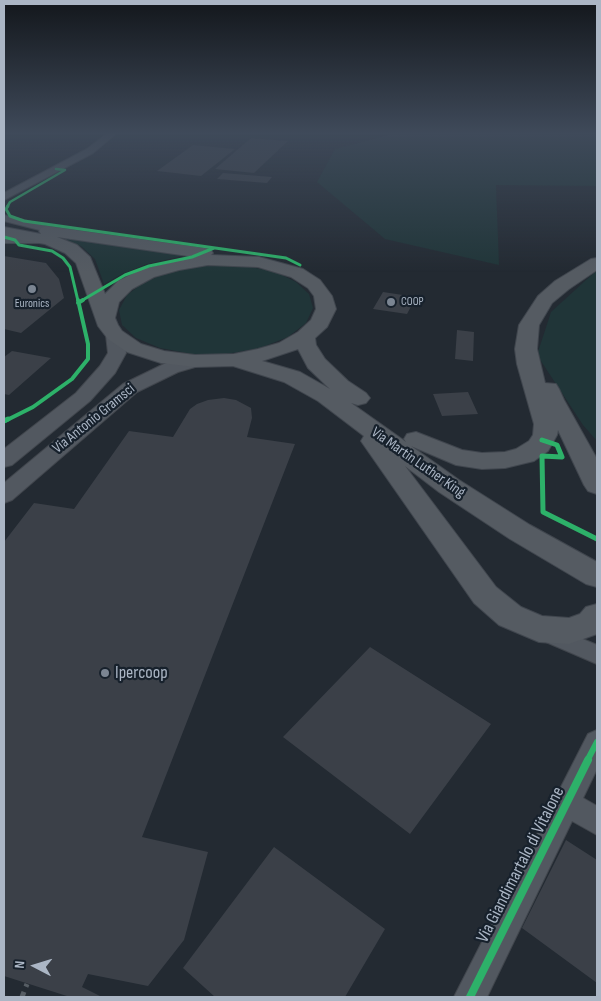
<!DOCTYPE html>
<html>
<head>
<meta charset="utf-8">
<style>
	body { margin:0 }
	#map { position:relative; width:601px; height:1001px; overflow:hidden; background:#232a32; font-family:"Sofia Sans Condensed",sans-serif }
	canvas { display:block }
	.frame { position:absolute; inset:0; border:5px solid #abb6c5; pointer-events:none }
	.north { position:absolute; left:10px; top:941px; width:50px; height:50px; -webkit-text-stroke:4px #17212c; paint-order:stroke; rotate:275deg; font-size:14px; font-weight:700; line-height:20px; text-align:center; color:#abb6c5 }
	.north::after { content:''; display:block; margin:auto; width:18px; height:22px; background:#abb6c5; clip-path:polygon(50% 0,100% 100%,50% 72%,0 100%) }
</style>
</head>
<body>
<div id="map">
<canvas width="601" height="1001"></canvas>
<div class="frame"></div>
<div class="north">N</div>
</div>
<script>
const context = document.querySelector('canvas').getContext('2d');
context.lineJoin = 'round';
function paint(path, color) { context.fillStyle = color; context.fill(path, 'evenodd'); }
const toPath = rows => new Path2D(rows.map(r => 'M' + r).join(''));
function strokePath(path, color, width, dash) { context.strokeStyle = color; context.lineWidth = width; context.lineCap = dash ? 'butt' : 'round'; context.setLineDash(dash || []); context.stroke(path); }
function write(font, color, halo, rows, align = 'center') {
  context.font = font + ' "Sofia Sans Condensed",sans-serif'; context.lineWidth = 4.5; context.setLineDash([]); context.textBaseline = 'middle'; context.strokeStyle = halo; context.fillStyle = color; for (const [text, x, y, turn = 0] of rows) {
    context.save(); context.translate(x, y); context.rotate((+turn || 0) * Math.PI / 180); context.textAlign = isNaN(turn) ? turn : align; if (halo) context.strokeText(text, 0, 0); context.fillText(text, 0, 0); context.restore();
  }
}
paint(toPath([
	[399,132,597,132,597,186,496,185,499,265,385,239,317,182,335,149],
	[57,236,187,255,147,264,122,274,104,284,95,259,81,246],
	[222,265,251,267,276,272,296,282,309,294,313,308,306,323,288,337,260,348,227,354,192,354,160,348,136,338,122,325,119,310,127,295,143,283,166,273,193,267],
	[597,270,597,441,583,425,537,355,551,312]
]), '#203538');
paint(toPath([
	[251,138,288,141,254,173,215,169],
	[193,145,235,149,201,176,157,171],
	[223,173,272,177,267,183,217,179],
	[4,256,46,263,59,279,64,298,21,333,4,329],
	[383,292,416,297,407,314,373,309],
	[457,330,474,332,473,361,455,359],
	[12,351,51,358,9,395,4,394,4,357],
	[468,392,478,414,442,416,433,394],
	[224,398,236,400,251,408,252,418,247,437,295,444,142,837,208,852,184,940,148,986,88,974,82,987,102,997,70,997,4,976,4,542,34,503,74,509,129,431,173,437,190,409,197,404,208,400],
	[370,647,491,724,410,834,283,737],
	[566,840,597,860,597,983,522,928],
	[274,847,385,929,345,997,215,997,183,968]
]), '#3b4048');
const minor = toPath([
	[109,132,118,132,93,153,4,200,4,193,87,149,109,132],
	[4,215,63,230,65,232,59,235,4,221,4,215],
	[4,237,45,237,51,240,45,243,4,243,4,237],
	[547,624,597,645,597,664,539,639,536,633,539,627,547,624],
	[597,730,597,769,583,798,597,806,597,835,572,821,487,997,454,997,588,734,597,730]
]);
const tertiary = toPath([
	[115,330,121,331,124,335,126,353,115,373,90,401,12,465,4,467,4,449,76,393,100,366,108,353,106,335,109,331,115,330],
	[195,355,202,357,204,361,202,365,178,372,137,392,12,500,4,503,4,483,123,384,164,364,195,355]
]);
const primary = toPath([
	[47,226,204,248,210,249,213,253,211,255,259,257,303,269,320,280,332,296,336,309,327,327,315,338,316,345,325,359,348,381,366,393,370,398,366,403,358,405,351,403,406,442,404,439,407,434,416,432,462,450,482,453,505,452,516,449,529,441,533,435,534,424,517,364,515,349,519,325,538,296,555,281,591,259,597,258,597,270,569,289,552,303,539,325,537,349,545,383,556,384,559,389,564,400,597,459,597,494,588,491,584,485,558,430,557,435,548,451,534,461,505,468,482,469,456,465,411,446,459,480,530,525,597,562,597,587,586,584,510,539,439,492,405,466,496,587,521,607,542,616,569,618,580,614,586,607,597,604,597,634,569,644,539,642,499,625,474,603,361,441,364,436,318,401,284,382,233,366,195,367,161,363,127,352,108,339,98,326,76,263,65,253,45,244,4,237,4,227,41,234,39,231,41,228,47,226],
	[57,237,195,257,142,269,118,281,105,294,90,257,77,245,57,237],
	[208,265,258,267,291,277,308,288,314,296,316,309,311,320,298,332,279,343,258,349,234,354,195,355,164,351,141,344,122,331,118,325,115,318,119,302,132,289,154,277,179,270,208,265],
	[298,349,308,368,330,389,300,372,262,361,298,349]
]);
strokePath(minor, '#41464d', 2);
strokePath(tertiary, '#41464d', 2);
strokePath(primary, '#40464e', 2);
strokePath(toPath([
	[22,997,27,984]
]), '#565d64', 5, [5.5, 5.5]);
paint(minor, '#525860');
paint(tertiary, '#525860');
paint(primary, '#555b62');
strokePath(toPath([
	[7,207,10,202,65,170,56,169]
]), '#2db169', 2.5);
strokePath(toPath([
	[8,206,6,209,10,216,24,221,286,258,300,265],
	[4,237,15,240,19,245,52,251,63,258,70,267,78,301],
	[81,301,125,275,149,266,192,257,214,248]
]), '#2db169', 3);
strokePath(toPath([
	[78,303,83,300],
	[5,421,33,407,72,379,88,359,88,344,78,300]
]), '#2db169', 4);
strokePath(toPath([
	[4,421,8,419],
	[542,440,557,445,562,457,542,456,543,512,597,539]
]), '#2db169', 5);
strokePath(toPath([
	[587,761,597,742]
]), '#2db169', 6);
strokePath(toPath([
	[470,997,588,760]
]), '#2db169', 8);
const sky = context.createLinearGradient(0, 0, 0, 272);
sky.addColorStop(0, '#13171c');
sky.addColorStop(0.49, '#3f4a5a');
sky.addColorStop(1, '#3f4a5a00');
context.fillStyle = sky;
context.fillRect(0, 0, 601, 272);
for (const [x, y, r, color] of [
	[32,289,5,"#7b8592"],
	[391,302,5,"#7b8592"],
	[105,673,5,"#7b8592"]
]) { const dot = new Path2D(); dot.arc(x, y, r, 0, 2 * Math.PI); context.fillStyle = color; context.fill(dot); strokePath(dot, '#17212c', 2); }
write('12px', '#abb6c5', '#17212c', [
	["COOP",401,302],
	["Euronics",32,304,"center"]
], 'left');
write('15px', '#abb6c5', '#17212c', [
	["Via Antonio Gramsci",94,419,-39],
	["Via Martin Luther King",418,463,35]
]);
write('18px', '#abb6c5', '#17212c', [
	["Ipercoop",115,673]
], 'left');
write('18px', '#abb6c5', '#17212c', [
	["Via Giandimartalo di Vitalone",521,865,-63]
]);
</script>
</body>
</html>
